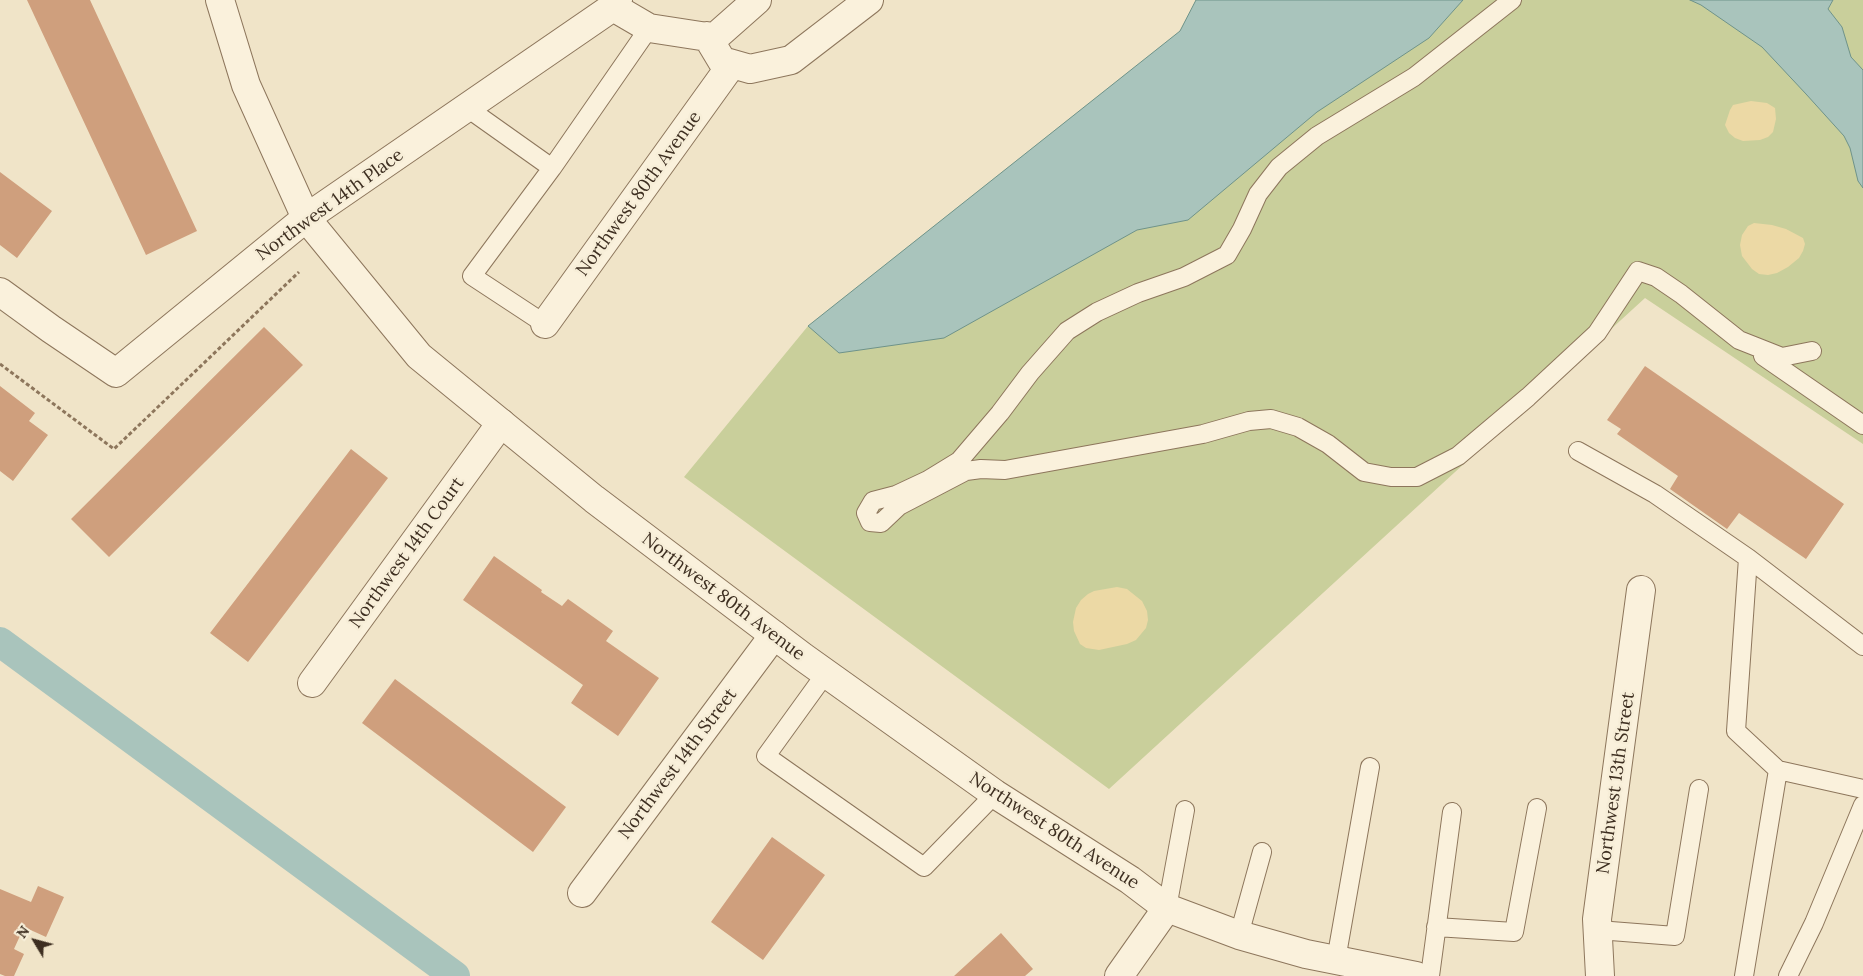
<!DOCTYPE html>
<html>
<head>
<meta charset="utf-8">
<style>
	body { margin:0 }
	#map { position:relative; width:1863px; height:976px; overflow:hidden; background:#f0e4c8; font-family:Lora,serif }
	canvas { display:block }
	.north { position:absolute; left:10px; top:916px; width:50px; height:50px; -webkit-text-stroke:4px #f7eed8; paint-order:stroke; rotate:307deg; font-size:14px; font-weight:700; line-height:20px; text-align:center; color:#3d2e20 }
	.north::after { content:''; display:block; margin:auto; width:18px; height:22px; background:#3d2e20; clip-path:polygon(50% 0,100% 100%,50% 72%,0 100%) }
</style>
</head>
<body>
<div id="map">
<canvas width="1863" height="976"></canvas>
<div class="north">N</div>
</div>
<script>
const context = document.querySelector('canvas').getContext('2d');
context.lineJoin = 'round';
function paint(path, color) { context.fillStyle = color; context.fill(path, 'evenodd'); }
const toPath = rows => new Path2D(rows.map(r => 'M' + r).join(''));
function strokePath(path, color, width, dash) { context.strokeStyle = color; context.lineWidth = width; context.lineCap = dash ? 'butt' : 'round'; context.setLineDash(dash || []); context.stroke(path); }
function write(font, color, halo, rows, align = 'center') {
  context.font = font + ' Lora,serif'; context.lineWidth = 5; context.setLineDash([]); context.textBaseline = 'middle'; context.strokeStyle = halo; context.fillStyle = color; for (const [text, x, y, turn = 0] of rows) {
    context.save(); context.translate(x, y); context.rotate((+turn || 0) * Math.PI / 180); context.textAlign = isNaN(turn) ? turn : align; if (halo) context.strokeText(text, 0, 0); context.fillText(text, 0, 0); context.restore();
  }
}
paint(toPath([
	[1196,0,1863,0,1863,444,1645,298,1109,789,684,477,808,326,1180,31]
]), '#c9cf9b');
paint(toPath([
	[1751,101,1767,103,1775,108,1776,119,1773,132,1768,137,1760,140,1743,141,1735,138,1729,133,1725,125,1730,110,1733,105],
	[1754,223,1772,225,1786,229,1803,238,1805,244,1803,251,1799,258,1788,267,1777,273,1768,275,1759,274,1752,269,1742,256,1740,245,1742,235,1748,226],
	[1117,587,1127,589,1142,601,1147,611,1148,620,1146,628,1136,640,1127,644,1099,650,1086,648,1080,644,1074,631,1073,622,1076,608,1081,600,1088,594,1094,591]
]), '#ecd9a5');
const water = toPath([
	[1196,0,1463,0,1429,38,1317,112,1188,220,1137,230,944,338,839,353,808,326,1180,31,1196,0],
	[1690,0,1833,0,1828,9,1842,27,1851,57,1863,70,1863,188,1858,181,1850,148,1844,136,1806,94,1762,47,1701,5,1690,0]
]);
paint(water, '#a9c4bc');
strokePath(water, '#6f938a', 1);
strokePath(toPath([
	[0,642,455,976]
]), '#a9c4bc', 30);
paint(toPath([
	[27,0,90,0,197,231,146,255],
	[0,172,52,211,17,258,0,245],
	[264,327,303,365,109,557,71,519],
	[1645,366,1844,504,1806,559,1739,513,1727,529,1670,489,1678,476,1617,434,1621,429,1607,420],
	[0,386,35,413,29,421,48,435,13,481,0,471],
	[351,449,388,478,248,662,210,633],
	[494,556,542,590,541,592,562,606,568,599,613,631,606,641,659,678,618,736,571,703,583,685,463,600],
	[395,679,566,807,533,852,362,723],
	[772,837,825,875,763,960,711,922],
	[38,886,64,897,46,937,24,927,14,949,24,954,14,976,5,976,0,974,0,889,31,902],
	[1001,933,1033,969,1025,976,954,976]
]), '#cf9f7d');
const service = toPath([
	[1512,0,1414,77,1317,136,1279,167,1258,194,1242,229,1227,255,1184,277,1138,293,1097,312,1067,331,1030,373,1000,413,959,461,928,480,896,495,873,501,866,513,870,522,881,523,899,506,966,471,981,469,1005,470,1203,434,1249,421,1271,419,1298,427,1328,444,1364,472,1391,477,1417,477,1458,456,1528,397,1597,333,1638,271,1656,277,1681,294,1739,340,1782,357,1812,351],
	[466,107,552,168],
	[545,324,472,276,552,168,649,28],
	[1763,356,1863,425],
	[1578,451,1655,494,1748,558,1736,731,1778,770,1744,976],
	[1748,558,1863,646],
	[826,673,766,756,924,867,995,794],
	[1778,770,1863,789],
	[1167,908,1185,810],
	[1436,927,1514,932,1537,808],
	[1598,930,1675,936,1699,789],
	[1239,935,1262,852],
	[1336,960,1370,767],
	[1430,976,1452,812],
	[1788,976,1814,923,1863,805]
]);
const minor = toPath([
	[613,7,649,28,714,38,757,0],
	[707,36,722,61,750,69,791,60,869,0],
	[0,292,51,329,116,373,306,218,613,7,618,0],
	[545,324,732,64],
	[312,683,501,423],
	[582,893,774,635],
	[1119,976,1167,908],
	[1600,976,1597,919,1641,590]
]);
const tertiary = toPath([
	[220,0,246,85,306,218,419,356,594,499,803,657,995,794,1130,880,1167,908,1239,935,1306,954,1416,976]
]);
strokePath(service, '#8d765c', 20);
strokePath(minor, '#8d765c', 30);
strokePath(tertiary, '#8d765c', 30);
strokePath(toPath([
	[0,364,114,449,299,272]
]), '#8d765c', 3, [4, 2.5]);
strokePath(service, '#faf1dc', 18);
strokePath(minor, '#faf1dc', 28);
strokePath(tertiary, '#faf1dc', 28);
write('18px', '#3d2e20', '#f7eed8', [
	["Northwest 80th Avenue",639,194,-54],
	["Northwest 14th Place",330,205,-36],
	["Northwest 14th Court",407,553,-54],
	["Northwest 80th Avenue",723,597,37],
	["Northwest 14th Street",678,764,-53],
	["Northwest 13th Street",1616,783,-82],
	["Northwest 80th Avenue",1054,831,33]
]);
</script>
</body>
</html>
